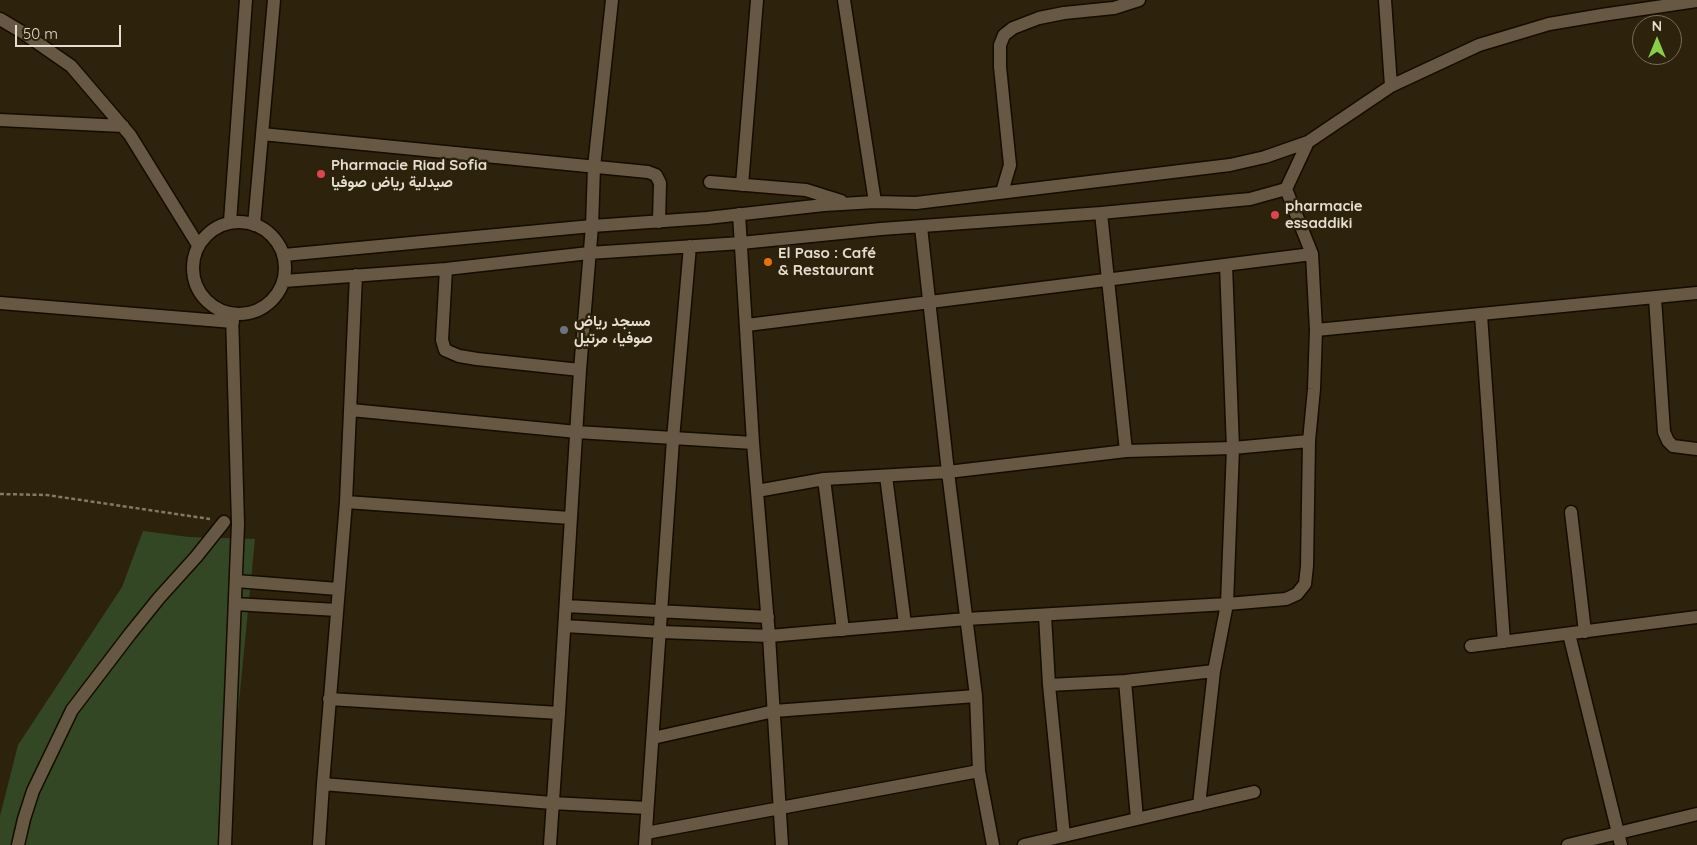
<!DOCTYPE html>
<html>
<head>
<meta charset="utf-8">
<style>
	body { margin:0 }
	#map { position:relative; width:1697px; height:845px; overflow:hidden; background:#2d220c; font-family:Quicksand,sans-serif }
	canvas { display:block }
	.north { position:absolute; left:1632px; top:15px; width:50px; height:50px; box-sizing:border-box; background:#2d220c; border:1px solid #776d5a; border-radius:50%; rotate:0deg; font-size:14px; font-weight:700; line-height:20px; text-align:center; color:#e5ddd0 }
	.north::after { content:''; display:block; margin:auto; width:18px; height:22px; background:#89ce48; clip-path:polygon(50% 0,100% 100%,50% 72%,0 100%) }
	.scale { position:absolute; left:15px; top:25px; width:106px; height:22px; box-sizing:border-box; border:2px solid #e5ddd0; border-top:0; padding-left:6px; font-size:15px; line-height:18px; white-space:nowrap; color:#e5ddd0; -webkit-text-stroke:4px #2d220c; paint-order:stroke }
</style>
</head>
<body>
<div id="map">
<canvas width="1697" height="845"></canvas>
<div class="north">N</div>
<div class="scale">50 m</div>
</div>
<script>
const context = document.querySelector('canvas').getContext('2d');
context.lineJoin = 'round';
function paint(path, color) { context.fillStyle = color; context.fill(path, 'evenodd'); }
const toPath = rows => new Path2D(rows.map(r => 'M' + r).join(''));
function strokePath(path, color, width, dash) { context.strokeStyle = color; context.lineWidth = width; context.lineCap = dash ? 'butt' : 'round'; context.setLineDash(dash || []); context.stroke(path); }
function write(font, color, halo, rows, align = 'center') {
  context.font = font + ' Quicksand,Vazirmatn,sans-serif'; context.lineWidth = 5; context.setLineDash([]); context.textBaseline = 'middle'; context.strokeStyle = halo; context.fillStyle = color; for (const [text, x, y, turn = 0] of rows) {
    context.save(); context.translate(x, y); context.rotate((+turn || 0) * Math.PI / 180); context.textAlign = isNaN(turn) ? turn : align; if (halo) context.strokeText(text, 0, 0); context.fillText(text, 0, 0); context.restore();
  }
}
paint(toPath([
	[143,531,189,537,255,539,225,845,0,845,0,816,18,745,122,587]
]), '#334725');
const minor = toPath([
	[844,0,875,202],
	[1385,0,1391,86],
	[0,19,22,32,71,66,130,135,198,245],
	[0,120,123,126],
	[262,134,648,172,656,175,660,183,659,222],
	[710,182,806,190,841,201],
	[742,185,757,0],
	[1002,192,1010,165,1000,67,1000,45,1004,35,1013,28,1039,18,1064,13,1114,8,1139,0],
	[1101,213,1126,451],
	[739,214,753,443,769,636,782,845],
	'193 268a46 46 0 1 1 92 0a46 46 0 1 1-92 0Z',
	[230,222,246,0],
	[254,225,274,0],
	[921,227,948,472,976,696,979,771,993,845],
	[284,255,592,226,707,218,824,205,875,202,916,203,1230,165,1265,157,1308,142,1391,86,1479,45,1549,24,1602,15,1697,1],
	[446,269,442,340,445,350,459,356,477,359,580,370],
	[284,281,446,269,589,253,741,243,881,229,1101,213,1250,199,1286,189,1308,142],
	[1655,298,1664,432,1668,441,1673,446,1697,449],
	[0,303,233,322],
	[1481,315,1504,642],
	[747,325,1312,254],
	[1316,330,1697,293],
	[351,410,577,432,753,443],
	[886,476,905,624],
	[824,479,843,630],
	[757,491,824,479,948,472,1126,451,1233,448,1309,441],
	[346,502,570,518],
	[1571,512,1585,632],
	[236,581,338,589],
	[235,604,337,610],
	[566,606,768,617],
	[1045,615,1049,685,1064,836],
	[565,626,661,632,769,636,966,619,1227,604,1286,599,1297,594,1305,584,1307,566,1309,441,1314,389,1316,330,1312,254,1286,189],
	[1569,634,1621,845],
	[1471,646,1697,617],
	[1125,681,1137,819],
	[1049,685,1125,681,1214,671],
	[329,699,559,713],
	[653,738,774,711,976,696],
	[323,784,552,803,647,808],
	[1199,805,1214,671,1227,604,1233,448,1226,265],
	[646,833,979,771],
	[18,845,24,819,33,791,72,710,130,634,159,598,196,557,224,522],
	[225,845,238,524,232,314],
	[319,845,323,784,346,502,356,275],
	[550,845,559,713,580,370,592,226,594,167,612,0],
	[645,845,673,439,690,246],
	[1024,845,1254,792],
	[1568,845,1697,814]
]);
strokePath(minor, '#150b00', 15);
strokePath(toPath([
	[0,494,47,495,210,519]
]), '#827866', 2.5, [4, 2.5]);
strokePath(minor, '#665842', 12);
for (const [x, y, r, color] of [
	[321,174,5,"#e0444e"],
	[1275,215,5,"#e0444e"],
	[768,262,5,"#e8710a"],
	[564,330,5,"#6b7280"]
]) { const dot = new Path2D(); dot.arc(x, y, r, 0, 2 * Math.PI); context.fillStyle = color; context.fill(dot); strokePath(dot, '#2d220c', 2); }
write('bold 15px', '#e5ddd0', '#2d220c', [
	["Pharmacie Riad Sofia",331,165],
	["صيدلية رياض صوفيا",331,182],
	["pharmacie",1285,206],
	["essaddiki",1285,223],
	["El Paso : Café",778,253],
	["& Restaurant",778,270],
	["مسجد رياض",574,321],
	["صوفيا، مرتیل",574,338]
], 'left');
</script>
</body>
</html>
